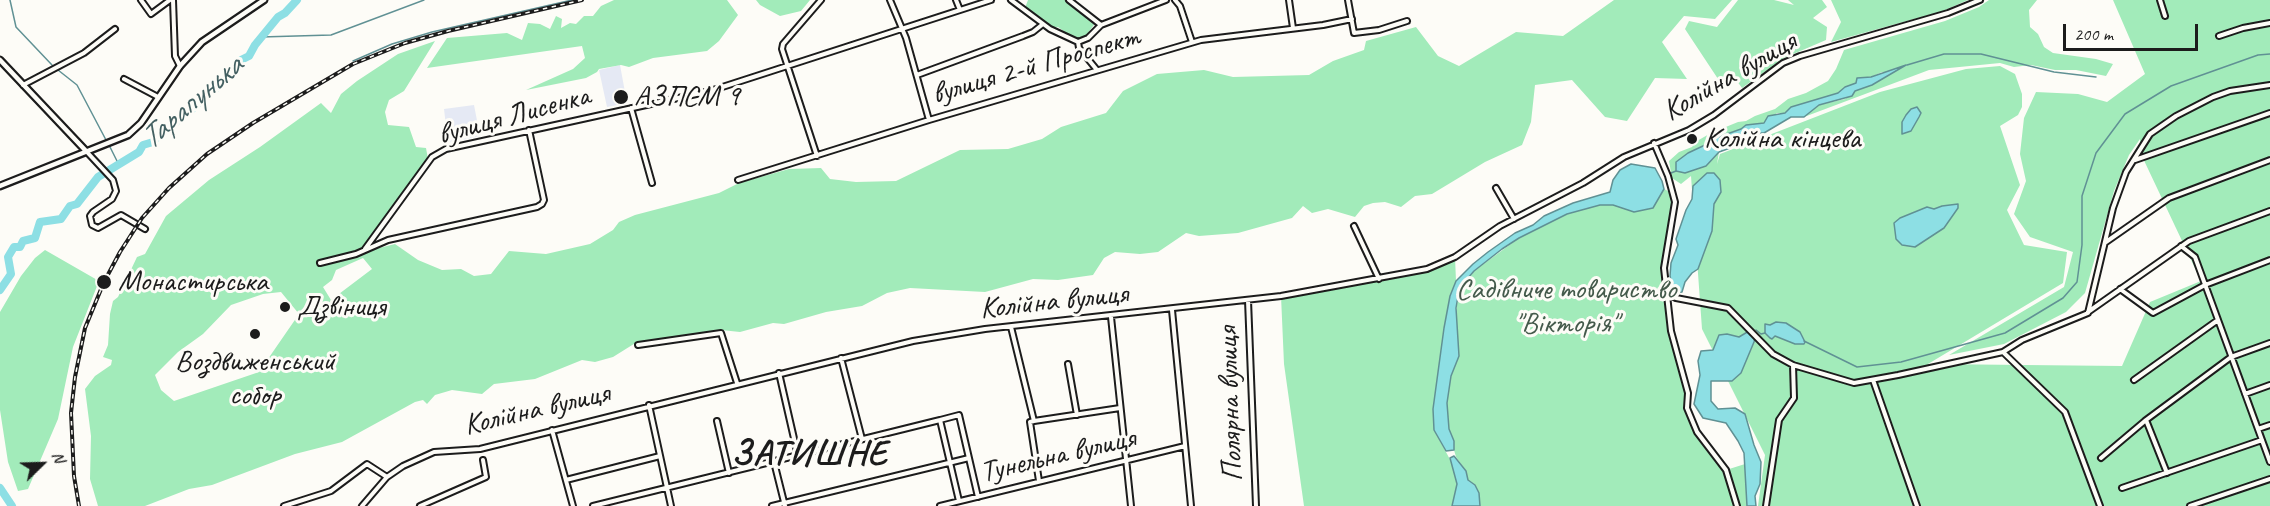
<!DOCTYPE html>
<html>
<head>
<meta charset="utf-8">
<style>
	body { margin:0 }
	#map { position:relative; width:2270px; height:506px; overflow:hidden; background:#fdfcf7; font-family:Caveat,sans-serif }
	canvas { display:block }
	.north { position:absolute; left:12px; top:434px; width:60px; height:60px; -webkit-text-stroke:4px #fdfcf7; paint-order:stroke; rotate:67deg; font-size:16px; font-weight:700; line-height:24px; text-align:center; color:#1c1c1c }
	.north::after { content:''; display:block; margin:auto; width:21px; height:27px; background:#1c1c1c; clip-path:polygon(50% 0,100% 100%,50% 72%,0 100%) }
	.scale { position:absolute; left:2063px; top:24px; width:135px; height:27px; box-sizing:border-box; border:3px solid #1c1c1c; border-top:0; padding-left:8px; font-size:18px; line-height:21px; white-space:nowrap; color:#1c1c1c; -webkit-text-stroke:4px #fdfcf7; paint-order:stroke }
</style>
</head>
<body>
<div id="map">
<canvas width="2270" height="506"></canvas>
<div class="north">N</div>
<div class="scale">200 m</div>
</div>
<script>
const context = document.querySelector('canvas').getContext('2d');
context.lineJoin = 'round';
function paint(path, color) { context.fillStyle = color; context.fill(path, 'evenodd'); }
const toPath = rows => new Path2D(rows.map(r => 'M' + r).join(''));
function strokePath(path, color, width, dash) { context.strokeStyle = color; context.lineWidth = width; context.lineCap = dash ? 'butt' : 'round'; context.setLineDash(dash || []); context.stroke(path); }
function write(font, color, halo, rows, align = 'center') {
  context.font = font + ' Caveat,sans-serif'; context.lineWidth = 6; context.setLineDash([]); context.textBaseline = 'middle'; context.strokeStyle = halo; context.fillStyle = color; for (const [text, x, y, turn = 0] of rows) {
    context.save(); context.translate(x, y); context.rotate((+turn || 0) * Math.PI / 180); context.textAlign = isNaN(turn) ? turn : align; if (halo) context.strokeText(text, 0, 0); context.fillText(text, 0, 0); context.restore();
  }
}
paint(toPath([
	[620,65,627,103,607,107,599,70],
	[474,105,480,136,448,143,444,109]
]), '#e5e9f4');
paint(toPath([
	[614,0,727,0,738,15,719,41,707,51,653,58,629,67,621,65,599,69,597,72,586,78,526,90,573,69,585,58,582,46,427,68,447,38,507,33,522,40,528,23,540,24,550,29,556,16,562,19,561,28,570,23,576,24,584,16,593,16,601,6],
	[756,0,810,0,801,11,780,16,760,5],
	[1028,0,1066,0,1096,22,1085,37,1076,40,1058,27,1053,28,1025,8],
	[1614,0,1732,0,1715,19,1684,16,1662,42,1687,79,1655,78,1627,121,1605,117,1572,80,1535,85,1531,122,1522,145,1485,162,1432,194,1415,196,1401,207,1385,202,1373,203,1364,206,1355,217,1328,209,1312,213,1303,206,1292,218,1238,233,1199,236,1186,233,1158,252,1140,254,1115,252,1104,258,1093,275,1058,280,1033,279,985,292,910,288,887,293,862,306,826,312,784,324,773,323,740,332,721,330,637,342,613,357,595,362,582,360,535,379,494,384,482,394,452,390,435,395,427,404,423,400,415,402,342,442,295,454,212,485,189,489,145,506,98,506,90,479,91,436,85,389,95,376,111,365,112,360,103,357,108,345,110,314,113,301,118,297,137,257,145,254,166,216,209,180,260,147,321,103,331,113,341,94,357,81,398,54,435,41,404,91,389,100,385,112,388,125,409,127,416,147,426,148,428,159,363,246,375,249,395,244,418,260,442,270,461,269,474,276,491,274,509,251,546,254,590,244,613,230,619,222,635,215,719,193,739,183,789,169,821,168,830,179,856,182,896,181,960,150,1008,149,1042,139,1061,127,1106,113,1123,91,1157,74,1204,70,1233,77,1309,75,1333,61,1364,50,1366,41,1416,27,1438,56,1459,66,1516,32,1563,36],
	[363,258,372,269,331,300,323,287,332,280,336,270],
	[281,292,299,314,259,372,174,401,161,390,155,375,178,352,203,334,231,305,263,294],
	[1738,0,1774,0,1794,5,1788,0,1822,0,1827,7,1813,18,1827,27,1826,40,1784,58,1742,88,1734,77,1722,85,1685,29,1689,21,1717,27],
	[1831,0,1968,0,1943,11,1831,42,1841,22],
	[1989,0,2037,0,2029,10,2030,27,2038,34,2044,47,2053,53,2096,59,2113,64,2106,76,2076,70,2055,70,2031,65,2014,67,2000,63,1929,70,1804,117,1819,105,1845,99,1855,91,1866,87,1900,68,1889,72,1882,72,1871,77,1857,78,1856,83,1845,87,1838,93,1791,107,1785,113,1777,113,1764,123,1746,125,1741,129,1710,139,1705,145,1688,153,1685,173,1706,166,1719,152,1717,164,1720,154,1880,92,1966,69,2000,66,2015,74,2022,94,2022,107,2018,115,2000,126,2020,185,2007,210,2024,245,2067,252,2063,283,1928,364,2122,366,2150,302,2201,281,2140,152,2140,139,2129,155,2114,191,2085,293,2066,312,2004,344,1949,355,2064,287,2073,252,2030,237,2014,214,2026,181,2020,154,2024,118,2036,92,2078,94,2107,102,2145,74,2113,0,2270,0,2270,506,1758,506,1765,455,1702,329,1691,176,1681,184,1672,178,1669,161,1679,152,1692,147,1697,141,1711,133,1738,122,1746,121,1755,116,1775,109,1788,99,1806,93,1828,81,1836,69,1844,50,1945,21,1979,7],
	[1664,189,1672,193,1675,202,1664,268,1671,331,1688,393,1687,408,1697,432,1726,470,1745,464,1747,506,1480,506,1479,493,1475,485,1468,480,1466,471,1456,457,1454,450,1454,441,1449,429,1447,403,1451,376,1459,355,1455,323,1458,296,1474,271,1519,238,1567,214,1600,205,1613,205,1634,212,1653,208],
	[45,250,99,281,73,347,58,419,28,489,18,491,8,462,0,410,0,312,21,276,35,258],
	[1455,257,1456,281,1450,296,1444,328,1434,430,1453,465,1457,484,1454,503,1452,506,1304,506,1284,364,1281,296,1417,271]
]), '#a2ebba');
const water = toPath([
	[1906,65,1872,85,1855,91,1852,96,1819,105,1804,117,1791,117,1764,133,1760,133,1747,142,1719,152,1706,166,1685,173,1676,171,1676,162,1688,153,1705,145,1710,140,1741,129,1746,125,1764,123,1768,116,1785,113,1791,107,1838,93,1845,87,1856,83,1857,78,1871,77,1906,65],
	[1917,107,1921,113,1919,117,1911,131,1902,134,1902,122,1906,115,1911,109,1917,107],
	[1631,164,1655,168,1662,181,1664,189,1653,208,1634,212,1613,205,1600,205,1567,214,1519,238,1502,249,1474,271,1468,278,1458,296,1456,308,1459,356,1451,376,1447,403,1449,429,1454,441,1454,450,1446,451,1434,430,1433,409,1444,328,1450,296,1456,281,1473,264,1488,252,1515,233,1533,225,1544,216,1573,203,1610,192,1613,180,1620,170,1631,164],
	[1707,173,1714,173,1720,180,1721,192,1714,204,1712,231,1698,269,1692,273,1685,282,1682,292,1676,293,1672,285,1670,276,1671,263,1678,245,1676,239,1686,210,1692,199,1693,186,1707,173],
	[1958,204,1958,208,1944,228,1915,247,1902,245,1896,239,1894,223,1900,218,1927,207,1934,209,1942,206,1958,204],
	[1776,322,1786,323,1800,332,1805,342,1804,344,1795,344,1775,336,1772,339,1770,338,1765,333,1765,324,1770,325,1776,322],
	[1749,331,1755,337,1754,342,1741,373,1732,381,1711,381,1711,401,1718,409,1735,408,1745,414,1754,445,1761,462,1760,484,1755,496,1756,506,1747,506,1744,453,1738,441,1726,423,1703,418,1694,404,1700,375,1698,361,1701,351,1713,350,1719,335,1727,334,1739,337,1749,331],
	[1454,456,1466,471,1468,480,1475,485,1479,493,1480,506,1452,506,1457,484,1450,458,1454,456]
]);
paint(water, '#8ddfe4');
strokePath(water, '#609194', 1.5);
strokePath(toPath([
	[10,0,16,27,52,65],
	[261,37,331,35,424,0],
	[353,61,392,44,432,32,572,0],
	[1907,65,1944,54,1981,54,2054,72,2096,77],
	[58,70,77,85,106,140],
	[110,147,119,165],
	[1671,173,1676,171],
	[1756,330,1761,334,1765,333],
	[1804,341,1857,367,1901,362,2005,333,2063,298,2077,282,2082,245,2082,196,2096,153,2125,114,2171,86,2258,55,2270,54]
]), '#609194', 1.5);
strokePath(toPath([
	[0,290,11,274,8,257,14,247,20,247,23,241,35,238,40,222,61,219,70,206,77,204,98,177,139,152,143,145,153,142,161,133,172,127,181,116,191,110,210,92,218,87,241,60,249,56,255,45,278,17,285,13,297,0],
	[0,488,12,506]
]), '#8ddfe4', 8);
const minor = toPath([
	[141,0,151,14,170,0],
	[173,0,175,56,180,66],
	[890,0,906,38,929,120],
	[956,0,960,10],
	[1011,0,1050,29,1078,42,1088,38,1101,25,1166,0],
	[1069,0,1101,25],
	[1175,0,1180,6,1192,42],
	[1289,0,1293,28],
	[1348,0,1354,33,1379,30,1407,21],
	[2160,0,2165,16],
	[2219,36,2243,28,2270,23],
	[1078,42,1079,48,1097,70],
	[917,75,1023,36,1033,32,1043,24],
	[124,79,158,97],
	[23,85,84,53,115,29],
	[631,108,652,183],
	[1654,143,1668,176,1675,202,1664,268,1671,331,1688,393,1687,408,1697,432,1726,470,1737,506],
	[86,151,113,180,116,191,112,199,93,212,90,216,92,225,98,228,121,215,145,229],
	[817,156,782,49,783,44,821,0],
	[2135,160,2270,113],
	[738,180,929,120,1201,40,1323,25,1352,19],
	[1496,188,1514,219],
	[1354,226,1379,279],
	[2106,242,2169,198,2270,160],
	[2181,246,2195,257,2270,462],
	[365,249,432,157,446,149,710,91,991,0],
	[320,263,356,254,388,240,537,207,542,204,544,200,529,130],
	[2120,289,2153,313,2205,285,2270,260],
	[1665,293,1676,298,1728,308,1773,354,1793,365,1854,383,1898,375,2003,352,2022,340,2088,313,2113,208,2126,172,2150,134,2176,116,2213,97,2230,91,2270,85],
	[1248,300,1256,506],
	[1172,310,1191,506],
	[2088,312,2189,241,2270,211],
	[1111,317,1131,506],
	[1011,327,1034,421,1030,422,1039,481],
	[638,345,721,333,737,383],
	[2003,352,2065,412,2100,506],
	[841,358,862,439],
	[1068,364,1077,415],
	[779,373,798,456],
	[1873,380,1917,506],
	[2134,380,2218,320],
	[2245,394,2270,385],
	[649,405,671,506],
	[2146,420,2167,473],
	[717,421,729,473],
	[1034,421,1120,408],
	[2258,429,2270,425],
	[552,430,573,506],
	[2101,458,2146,420,2231,357,2270,343],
	[774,462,785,506],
	[566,480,660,456],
	[2122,488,2262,440],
	[959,501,940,420,959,415,978,497],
	[284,506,331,491,367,464,387,477],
	[362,506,387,477,403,466,434,452,480,449,913,341,985,329,1281,296,1427,269,1455,257,1500,226,1583,183,1624,157,1689,130,1714,115,1783,63,1800,56,1948,13,1980,0],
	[420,506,486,477,483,460],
	[593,506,940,420],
	[772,506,969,458],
	[940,506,1185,446],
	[1766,506,1779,420,1794,398,1793,365],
	[2190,506,2270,479]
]);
const tertiary = toPath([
	[0,60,86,151],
	[0,186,128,135,141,123,180,66,202,42,264,0]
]);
strokePath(minor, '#1c1c1c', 8);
strokePath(tertiary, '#1c1c1c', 9);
strokePath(minor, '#fdfcf7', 4);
strokePath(tertiary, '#fdfcf7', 4.5);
const rail = toPath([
	[79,506,74,476,71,413,75,377,85,328,104,282,120,252,142,218,169,188,207,154,253,123,353,64,405,43,448,31,582,0]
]);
strokePath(rail, '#1c1c1c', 4);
strokePath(rail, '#fdfcf7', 1.5, [4.5]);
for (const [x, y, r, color] of [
	[621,97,8,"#1c1c1c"],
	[1692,139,6,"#1c1c1c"],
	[104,282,8,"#1c1c1c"],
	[285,307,6,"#1c1c1c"],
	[255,334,6,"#1c1c1c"]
]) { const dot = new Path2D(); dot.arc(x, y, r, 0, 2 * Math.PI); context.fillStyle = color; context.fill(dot); strokePath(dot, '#fdfcf7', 2); }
write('30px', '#1c1c1c', '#fdfcf7', [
	["вулиця 2-й Проспект",1036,66,-16],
	["Колійна вулиця",1730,77,-30],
	["вулиця Лисенка",514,116,-15],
	["Колійна вулиця",1054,302,-6],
	["Полярна вулиця",1231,404,-92],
	["Колійна вулиця",537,410,-13],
	["Тунельна вулиця",1058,456,-13]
]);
write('30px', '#1c1c1c', '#fdfcf7', [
	["АЗПСМ 9",634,97],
	["Колійна кінцева",1704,139],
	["Монастирська",118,282],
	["Дзвіниця",297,307],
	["Воздвиженський",255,362,"center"],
	["собор",255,396,"center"]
], 'left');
write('30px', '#445a4b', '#fdfcf7', [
	["Садівниче товариство",1566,290],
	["\"Вікторія\"",1566,324]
]);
write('italic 32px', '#446062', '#fdfcf7', [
	["Тарапунька",192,103,-41]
]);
context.letterSpacing = '1.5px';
write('bold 36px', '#1c1c1c', '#fdfcf7', [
	["ЗАТИШНЕ",810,455]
]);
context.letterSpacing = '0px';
</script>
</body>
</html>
